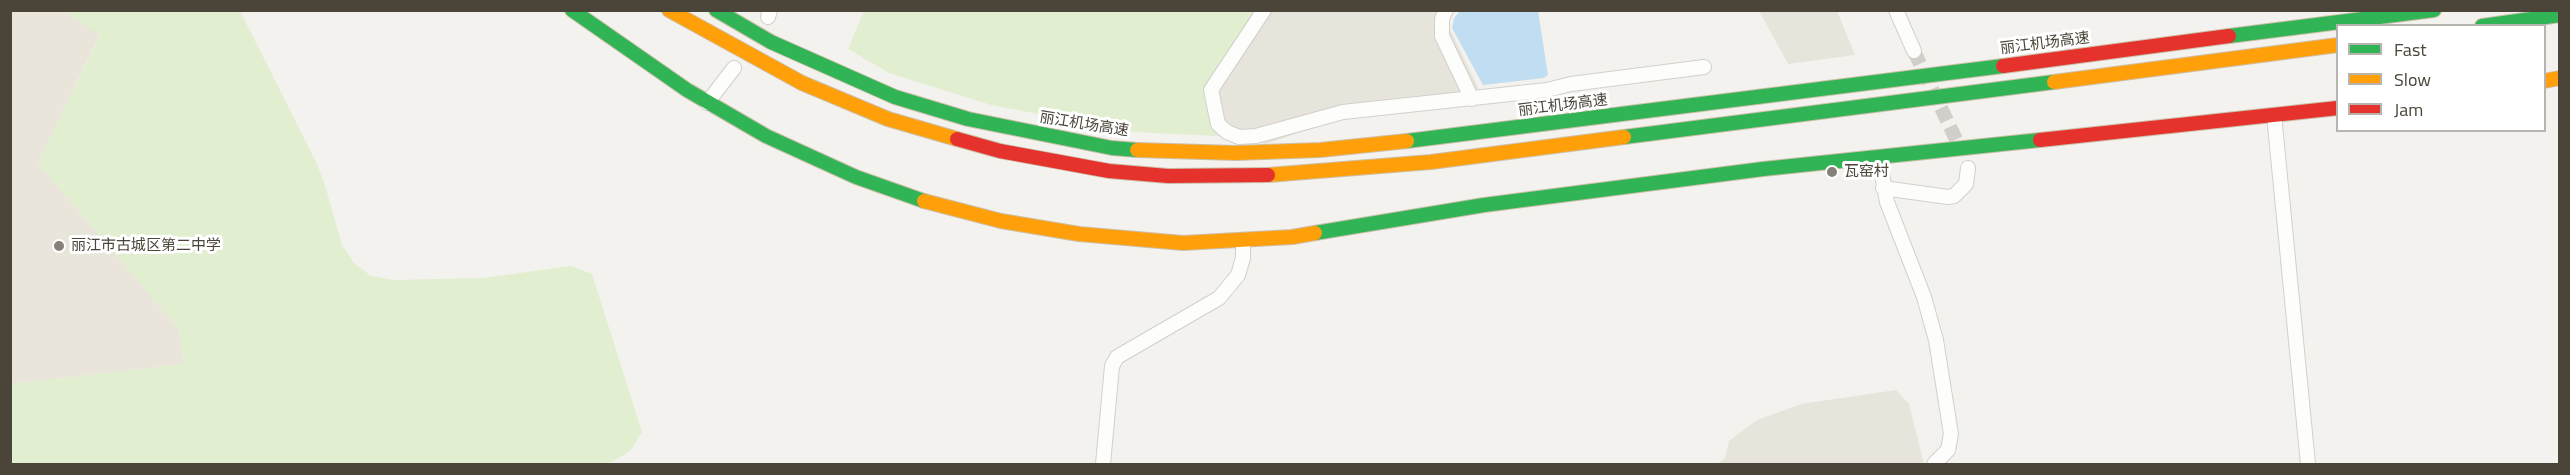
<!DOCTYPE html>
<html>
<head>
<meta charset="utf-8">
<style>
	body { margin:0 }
	#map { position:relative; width:2570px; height:475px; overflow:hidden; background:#f4f2ee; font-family:"Titillium Web",sans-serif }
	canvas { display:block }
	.frame { position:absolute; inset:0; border:12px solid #4b4439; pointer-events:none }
	.legend { position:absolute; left:2336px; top:24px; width:210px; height:108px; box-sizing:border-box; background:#fff; border:2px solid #b7b4b0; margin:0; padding:8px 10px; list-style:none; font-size:18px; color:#4b4439 }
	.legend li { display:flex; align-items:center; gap:12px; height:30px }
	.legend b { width:30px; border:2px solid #b7b4b0 }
</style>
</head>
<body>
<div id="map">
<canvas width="2570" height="475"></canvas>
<div class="frame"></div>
<ul class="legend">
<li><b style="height:8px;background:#30b455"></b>Fast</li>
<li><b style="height:8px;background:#ff9f0a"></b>Slow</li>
<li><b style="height:8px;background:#e5322d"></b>Jam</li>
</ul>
</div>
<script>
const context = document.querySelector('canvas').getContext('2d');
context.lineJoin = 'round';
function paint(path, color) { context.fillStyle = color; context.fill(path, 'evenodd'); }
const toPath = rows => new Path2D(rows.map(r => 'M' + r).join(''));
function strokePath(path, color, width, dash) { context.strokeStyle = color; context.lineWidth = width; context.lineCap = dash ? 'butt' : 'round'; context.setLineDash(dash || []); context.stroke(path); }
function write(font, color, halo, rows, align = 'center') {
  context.font = font + ' "Titillium Web","Noto Sans SC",sans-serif'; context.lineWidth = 6; context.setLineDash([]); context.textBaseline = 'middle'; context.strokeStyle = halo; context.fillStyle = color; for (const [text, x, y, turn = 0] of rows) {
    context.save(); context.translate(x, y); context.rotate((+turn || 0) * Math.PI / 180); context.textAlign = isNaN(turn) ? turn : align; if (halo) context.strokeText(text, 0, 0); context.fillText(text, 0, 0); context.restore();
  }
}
paint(toPath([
	[1255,10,1454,11,1447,23,1478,87,1477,104,1339,119,1266,144,1217,136,1203,96,1209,78],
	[1759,11,1837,11,1855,55,1788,64],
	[1896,390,1909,404,1924,464,1717,464,1725,458,1729,441,1757,420,1801,404]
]), '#e7e4dc');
paint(toPath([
	[10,11,63,11,100,34,38,163,179,329,184,364,11,384]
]), '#eae5da');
paint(toPath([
	[63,11,240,11,316,162,324,182,342,245,354,263,371,276,394,280,483,278,571,266,592,274,642,432,630,451,612,462,602,464,11,464,11,384,184,364,179,329,38,163,100,35],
	[864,11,1255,11,1209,78,1203,96,1217,136,1134,132,991,105,889,73,848,49]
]), '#e1eecf');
paint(toPath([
	[1461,10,1538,11,1548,75,1544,78,1483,85,1452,28,1454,18]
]), '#c0ddf1');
strokePath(toPath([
	[1914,51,1962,152]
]), '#d2cfca', 14, [14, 7]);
const street = toPath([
	[1264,10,1211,90,1218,124,1227,132,1239,137,1256,136,1343,112,1547,90,1571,84,1704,67],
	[1446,10,1442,19,1442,36,1472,99],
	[1896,10,1914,51],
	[768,17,770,10],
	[707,103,734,68],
	[2274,115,2308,464],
	[1879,157,1887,202,1924,297,1936,340,1951,434,1948,450,1934,464],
	[1883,188,1948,197,1954,196,1966,184,1968,168],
	[1103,464,1112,366,1117,357,1219,298,1238,275,1243,258,1243,241]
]);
const fast = toPath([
	[572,10,687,90,766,136,856,177,924,201],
	[716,10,771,42,895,97,968,119,1112,148,1137,150],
	[2482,26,2560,15],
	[2229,36,2434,10],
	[1624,137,2054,82],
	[1407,141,2003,66],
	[1315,233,1484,205,1763,169,2040,140]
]);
const slow = toPath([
	[669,10,802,83,888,119,957,139],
	[2544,81,2560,78],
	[2054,82,2338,45],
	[1137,150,1236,153,1320,150,1407,141],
	[1268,175,1431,162,1624,137],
	[924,201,1001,221,1079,234,1183,243,1292,237,1315,233]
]);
const jam = toPath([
	[2003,66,2229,36],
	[957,139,1000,151,1109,171,1168,176,1268,175],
	[2040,140,2338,108]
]);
strokePath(street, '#d2d0cb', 16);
strokePath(fast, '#ccbfa9', 16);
strokePath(slow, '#ccbfa9', 16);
strokePath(jam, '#ccbfa9', 16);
strokePath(street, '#fdfdfc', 14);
strokePath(fast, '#30b455', 14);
strokePath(slow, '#ff9f0a', 14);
strokePath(jam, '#e5322d', 14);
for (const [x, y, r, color] of [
	[1832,172,6,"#868178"],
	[59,246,6,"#868178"]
]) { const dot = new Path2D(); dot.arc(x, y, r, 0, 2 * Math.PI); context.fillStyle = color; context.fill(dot); strokePath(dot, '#fff', 2); }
write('15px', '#4b4439', '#fff', [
	["丽江机场高速",2045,44,-7],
	["丽江机场高速",1563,106,-7],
	["丽江机场高速",1084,125,9]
]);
write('15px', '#4b4439', '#fff', [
	["瓦窑村",1844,172],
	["丽江市古城区第二中学",71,246]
], 'left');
</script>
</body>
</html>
